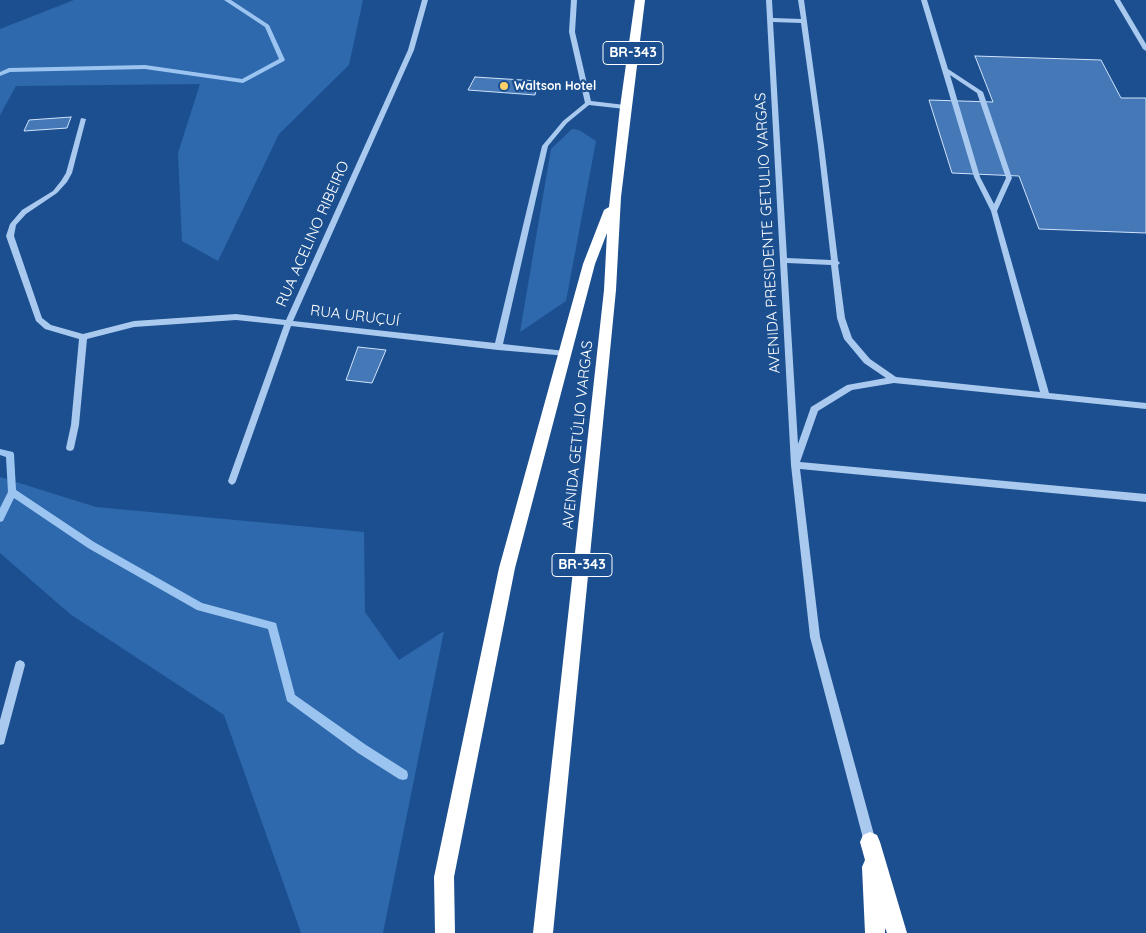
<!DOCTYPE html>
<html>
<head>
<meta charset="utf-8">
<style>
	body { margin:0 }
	canvas { display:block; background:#1b4f8f }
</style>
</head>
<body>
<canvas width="1146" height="933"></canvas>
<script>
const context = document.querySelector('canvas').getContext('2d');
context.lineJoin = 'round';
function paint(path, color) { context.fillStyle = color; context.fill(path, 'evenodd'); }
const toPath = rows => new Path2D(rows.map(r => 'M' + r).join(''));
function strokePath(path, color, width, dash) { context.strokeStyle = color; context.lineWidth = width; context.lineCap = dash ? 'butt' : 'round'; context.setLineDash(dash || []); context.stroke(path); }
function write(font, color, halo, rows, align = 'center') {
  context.font = font + ' Quicksand,sans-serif'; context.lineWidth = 4.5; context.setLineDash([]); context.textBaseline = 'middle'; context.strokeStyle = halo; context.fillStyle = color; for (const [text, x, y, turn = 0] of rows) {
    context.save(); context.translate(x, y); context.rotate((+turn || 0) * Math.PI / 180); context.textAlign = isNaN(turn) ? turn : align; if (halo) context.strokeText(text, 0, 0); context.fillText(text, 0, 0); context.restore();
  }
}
paint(toPath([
	[74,0,363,0,349,65,279,134,218,261,182,241,178,153,200,84,16,86,0,115,0,29],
	[572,129,579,130,596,141,566,301,520,332,551,149],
	[0,477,96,507,364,532,365,612,399,660,444,631,383,933,301,933,224,715,70,614,0,553]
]), '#2e69ad');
paint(toPath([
	[224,0,231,0,269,25,285,60,284,61,243,83,145,69,10,72,0,76,0,72,9,68,145,65,242,79,279,59,265,27,224,0],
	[0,449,13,452,14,454,16,490,94,542,202,603,276,623,295,695,366,745,407,771,408,775,407,779,403,780,399,779,358,753,287,701,268,629,197,610,88,548,14,498,3,521,0,522,0,508,8,492,6,457,0,455,0,449]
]), '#9cc4f0');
const building = toPath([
	[975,56,1101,60,1121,98,1146,98,1146,233,1039,229,1019,176,952,173,929,100,993,102,975,56],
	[475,77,538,81,535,95,468,90,475,77],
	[71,117,67,128,24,131,29,120,71,117],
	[358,347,386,350,372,383,346,380,358,347]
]);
paint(building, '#4478b7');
strokePath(building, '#cfe3fa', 1);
paint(toPath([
	[422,0,428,0,414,50,293,321,495,343,542,146,563,121,585,103,569,32,571,0,577,0,575,32,591,101,625,105,628,107,625,109,589,105,567,123,548,146,503,344,565,351,568,352,569,354,568,356,498,350,291,326,236,481,235,483,232,485,229,483,228,481,284,325,236,320,134,327,87,339,79,425,74,448,73,450,70,451,67,450,66,448,71,425,79,339,45,329,36,321,6,236,10,224,22,210,53,191,61,181,66,173,81,118,86,119,72,173,67,182,57,193,26,214,16,225,14,236,42,318,51,325,83,334,134,321,236,314,286,320,408,50,422,0],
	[766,0,772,0,773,18,801,19,798,0,804,0,824,146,838,261,840,263,838,265,845,318,852,338,870,359,896,377,1040,392,991,211,974,177,921,0,927,0,948,69,983,92,1012,178,997,211,1049,393,1146,403,1146,409,894,383,852,390,818,411,800,462,1146,494,1146,502,800,469,820,637,876,842,874,846,870,848,866,846,864,842,810,637,791,465,766,0],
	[773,22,801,23,818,146,831,260,787,258,773,22],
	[950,75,977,93,1006,178,994,204,980,177,950,75],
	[787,263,831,265,837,318,844,339,864,363,886,378,847,385,811,407,798,444,787,263],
	[1114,0,1120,0,1146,44,1146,51,1143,49,1114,0],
	[20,660,24,662,25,665,5,740,4,744,0,745,0,720,15,665,16,662,20,660]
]), '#a9c9ee');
paint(toPath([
	[635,0,645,0,621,197,616,290,553,933,533,933,604,290,607,233,595,264,515,568,454,877,455,933,435,933,434,877,499,568,583,264,604,210,609,207,620,107,635,0],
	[870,832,877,835,880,842,907,933,887,933,885,928,885,933,865,933,862,867,865,860,860,842,863,835,870,832]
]), '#fff');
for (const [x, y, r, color] of [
	[504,86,5,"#ffd166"]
]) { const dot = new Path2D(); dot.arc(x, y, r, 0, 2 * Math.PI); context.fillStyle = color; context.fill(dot); strokePath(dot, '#1b4f8f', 2); }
write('bold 12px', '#fff', '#1b4f8f', [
	["Waltson Hotel",514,86]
], 'left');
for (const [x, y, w] of [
	[633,53,60],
	[582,565,60]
]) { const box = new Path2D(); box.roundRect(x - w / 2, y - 11.5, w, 23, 4); context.fillStyle = '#1b4f8f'; context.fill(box); strokePath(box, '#fff', 1); }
write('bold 14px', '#fff', null, [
	["BR-343",633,53],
	["BR-343",582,565]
]);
write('15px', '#fff', '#1b4f8f', [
	["AVENIDA PRESIDENTE GETULIO VARGAS",768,233,-93],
	["RUA ACELINO RIBEIRO",313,234,-66],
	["RUA URUÇUÍ",355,316,7],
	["AVENIDA GETÚLIO VARGAS",578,435,-84]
]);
</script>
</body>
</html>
